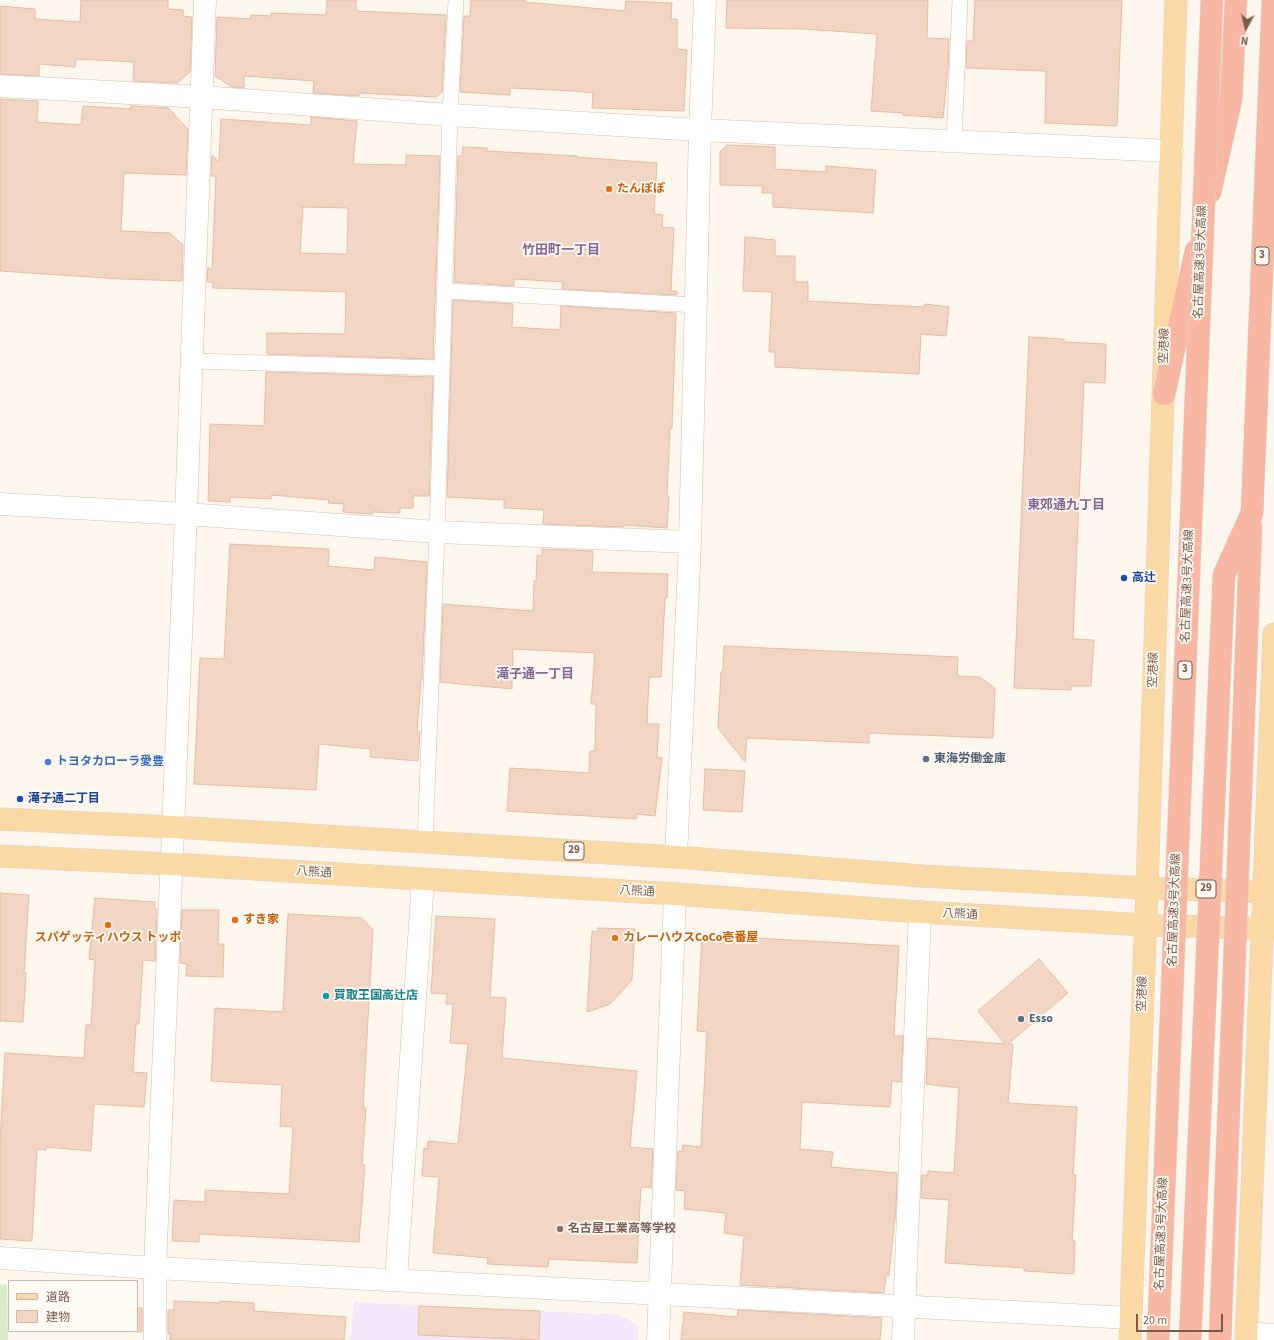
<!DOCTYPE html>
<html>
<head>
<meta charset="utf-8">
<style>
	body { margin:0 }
	#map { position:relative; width:1274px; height:1340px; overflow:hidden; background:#fdf6ec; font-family:"Source Sans 3","Noto Sans JP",sans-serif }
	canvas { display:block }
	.legend { position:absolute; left:8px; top:1280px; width:130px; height:52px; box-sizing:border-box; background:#fffaf3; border:1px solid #cabbb1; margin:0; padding:5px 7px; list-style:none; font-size:12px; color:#7a5c4d }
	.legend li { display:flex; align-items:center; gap:8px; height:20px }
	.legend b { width:20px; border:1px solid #cabbb1 }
	.north { position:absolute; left:1226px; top:8px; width:40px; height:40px; -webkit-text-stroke:3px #fffaf3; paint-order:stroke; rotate:187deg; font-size:11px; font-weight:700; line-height:16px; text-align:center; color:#7a5c4d }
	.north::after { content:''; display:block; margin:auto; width:14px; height:18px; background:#7a5c4d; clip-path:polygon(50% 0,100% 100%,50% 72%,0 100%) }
	.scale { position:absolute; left:1136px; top:1314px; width:87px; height:18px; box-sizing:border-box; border:2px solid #7a5c4d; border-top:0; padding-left:5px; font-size:12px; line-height:14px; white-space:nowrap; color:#7a5c4d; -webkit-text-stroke:3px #fffaf3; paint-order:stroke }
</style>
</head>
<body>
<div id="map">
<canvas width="1274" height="1340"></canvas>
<ul class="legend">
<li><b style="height:5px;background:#fbd9a5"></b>道路</li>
<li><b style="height:11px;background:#f3d5c3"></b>建物</li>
</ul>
<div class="north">N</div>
<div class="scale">20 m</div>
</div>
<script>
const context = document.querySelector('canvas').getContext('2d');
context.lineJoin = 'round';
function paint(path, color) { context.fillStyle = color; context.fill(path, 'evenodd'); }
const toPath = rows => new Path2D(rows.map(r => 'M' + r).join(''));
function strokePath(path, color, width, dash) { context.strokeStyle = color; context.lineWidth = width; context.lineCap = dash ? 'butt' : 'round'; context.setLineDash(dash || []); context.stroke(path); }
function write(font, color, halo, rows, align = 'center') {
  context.font = font + ' "Source Sans 3","Noto Sans JP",sans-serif'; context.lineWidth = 3.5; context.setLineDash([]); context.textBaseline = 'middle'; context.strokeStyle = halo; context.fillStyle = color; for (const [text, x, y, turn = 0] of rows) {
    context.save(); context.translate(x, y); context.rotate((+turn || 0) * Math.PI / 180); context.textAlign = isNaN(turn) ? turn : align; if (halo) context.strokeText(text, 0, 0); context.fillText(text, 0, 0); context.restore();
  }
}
paint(toPath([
	[354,1302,621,1315,638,1326,638,1340,350,1340]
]), '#f3e8fa');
paint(toPath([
	[0,1284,7,1285,8,1340,0,1340]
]), '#d8ecc9');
const building = toPath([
	[81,0,168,0,168,9,183,10,183,16,192,17,190,72,177,83,133,81,134,62,76,59,75,67,39,64,39,76,0,74,0,6,35,9,35,19,80,22,81,0],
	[327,0,356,0,356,11,446,15,442,92,436,97,359,93,359,96,313,93,314,81,244,76,244,88,232,87,215,76,217,17,251,19,251,15,271,16,271,13,326,15,327,0],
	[471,0,525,0,525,2,625,11,626,1,672,3,671,19,677,19,677,49,687,50,684,111,592,108,593,93,574,91,510,88,510,95,460,92,464,16,470,16,471,0],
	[727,0,928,0,927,38,949,39,948,68,943,118,903,115,903,113,871,111,877,34,803,29,726,28,727,0],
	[975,0,1122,0,1117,126,1045,123,1046,71,966,68,967,41,973,41,975,0],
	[0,99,38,101,37,122,81,125,83,106,131,109,131,106,168,108,188,129,186,175,124,173,121,231,170,233,183,245,182,281,122,279,0,271,0,99],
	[311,117,357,121,353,164,406,165,406,155,440,156,433,359,267,354,267,333,345,334,346,292,213,288,213,282,207,282,208,267,212,271,216,176,211,176,212,155,219,162,221,119,311,125,311,117],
	[303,207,348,208,347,254,300,253,303,207],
	[727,145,775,147,775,169,826,172,826,166,876,170,873,213,773,207,773,193,762,193,763,186,720,185,720,152,727,145],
	[463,147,487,148,487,151,577,156,577,157,657,163,654,214,663,215,662,227,674,228,671,291,677,291,677,295,562,289,563,282,514,279,514,286,454,282,458,156,462,156,463,147],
	[745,237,775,240,775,256,795,256,795,282,808,282,808,301,924,307,925,304,949,307,946,336,921,334,919,374,775,367,775,352,769,352,772,292,743,291,745,237],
	[453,300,513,304,512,327,560,330,561,306,676,313,672,428,670,428,667,496,669,497,667,528,624,525,624,527,543,524,544,510,504,508,504,500,447,497,453,300],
	[1029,337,1064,339,1064,342,1106,344,1105,383,1084,382,1073,639,1094,640,1091,686,1071,686,1071,690,1014,688,1029,337],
	[266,372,433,377,429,496,413,496,413,508,400,508,400,513,373,512,372,514,343,512,344,504,328,503,329,500,271,495,271,499,230,497,230,502,208,501,210,424,264,426,266,372],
	[230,544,329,549,328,566,374,570,375,557,427,562,422,680,421,680,417,731,420,732,418,761,370,757,371,749,319,744,316,790,194,784,200,658,224,659,230,544],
	[542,549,593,551,592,572,668,574,667,598,665,598,664,618,661,677,649,677,647,724,659,724,657,757,662,758,655,816,637,814,636,819,507,811,510,768,589,773,590,751,595,751,596,704,591,704,595,653,513,649,512,689,440,682,443,604,533,611,534,581,536,581,537,555,542,556,542,549],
	[724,646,958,657,957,676,979,677,995,688,993,738,869,733,869,743,747,738,745,762,718,728,721,672,723,670,724,646],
	[705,769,745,771,742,812,703,810,705,769],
	[0,893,29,895,24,973,26,973,23,1022,0,1021,0,893],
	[95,898,155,902,155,909,157,909,155,961,143,960,139,1024,136,1024,133,1072,147,1073,144,1107,94,1104,91,1151,46,1147,46,1150,37,1149,32,1241,0,1239,0,1143,5,1053,84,1058,86,1025,91,1025,95,960,89,959,95,898],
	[182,910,219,910,218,944,224,944,223,977,186,976,187,964,180,963,182,910],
	[288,914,362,918,373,930,363,1108,366,1108,362,1165,365,1165,359,1242,199,1234,199,1242,172,1241,174,1200,205,1202,205,1190,289,1194,293,1127,280,1126,282,1085,211,1081,215,1008,283,1012,288,914],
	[436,916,495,919,490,997,506,998,502,1058,637,1071,630,1147,653,1149,651,1188,641,1187,637,1263,549,1259,548,1267,527,1266,487,1264,488,1258,433,1253,439,1177,422,1176,424,1148,427,1149,428,1141,458,1144,468,1044,450,1043,453,1004,446,1004,447,994,431,993,436,916],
	[598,928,635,929,632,980,610,1004,587,1012,592,931,598,932,598,928],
	[702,935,899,946,894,1036,903,1036,901,1082,892,1081,890,1107,802,1102,800,1149,833,1152,831,1167,897,1173,896,1209,889,1275,886,1275,884,1293,740,1285,744,1236,724,1233,726,1213,684,1209,685,1191,676,1190,678,1151,682,1152,683,1145,701,1147,707,1032,697,1031,702,935],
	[1039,959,1068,993,1008,1044,1013,1044,1008,1103,1077,1107,1073,1175,1076,1175,1072,1241,1075,1241,1074,1274,1024,1271,1024,1268,945,1263,949,1200,921,1198,922,1175,928,1175,928,1171,954,1173,959,1088,926,1084,928,1038,1005,1044,978,1011,1039,959],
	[174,1301,220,1303,220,1301,254,1303,254,1311,346,1317,344,1340,170,1340,171,1334,168,1334,168,1310,174,1310,174,1301],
	[419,1306,540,1311,539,1340,418,1335,419,1306],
	[137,1308,142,1308,142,1332,137,1332,137,1308],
	[738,1310,882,1318,880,1340,681,1340,684,1312,737,1317,738,1310]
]);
paint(building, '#f3d5c3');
strokePath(building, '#e6bba3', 1);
const service = toPath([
	[954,141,960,0],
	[445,291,696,305],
	[192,361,442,368],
	[425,843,437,532,450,115,456,0]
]);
const minor = toPath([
	[0,86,202,97,450,115,700,130,1172,151],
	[0,504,186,514,437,532,690,542],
	[676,857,690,542,700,130,705,0],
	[0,1258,155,1268,1131,1318],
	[396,1280,423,880],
	[1246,1333,1274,1335],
	[155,1340,155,1268,186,514,205,0],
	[658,1340,675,894],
	[903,1340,920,912]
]);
const primary = toPath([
	[0,819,173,827,676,857,922,876,1147,888,1274,892],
	[0,856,171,864,675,894,920,912,1146,925,1274,929],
	[1130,1340,1147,888,1176,0],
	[1246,1340,1274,634]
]);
const motorway = toPath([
	[1210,192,1231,100,1236,0],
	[1164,394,1196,251],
	[1252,513,1273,0]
]);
strokePath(service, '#d1beb0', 16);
strokePath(minor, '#d1beb0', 23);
strokePath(primary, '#dad1cd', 23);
strokePath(motorway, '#dad1cd', 23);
strokePath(service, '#fff', 15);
strokePath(minor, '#fff', 22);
strokePath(primary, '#fbd9a5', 22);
strokePath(motorway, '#f7b7a3', 22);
const motorwayBridge = toPath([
	[1158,1340,1212,0],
	[1190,1340,1224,575,1252,513],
	[1220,1340,1251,526]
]);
strokePath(motorwayBridge, '#dad1cd', 23, []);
strokePath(motorwayBridge, '#f7b7a3', 22);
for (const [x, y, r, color] of [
	[609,189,4,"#e8710a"],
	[1124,578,4,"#1a4fb4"],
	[926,759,4,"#5c6f8a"],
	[48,762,4,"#3f7fe0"],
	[20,799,4,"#1a4fb4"],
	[235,920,4,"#e8710a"],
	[108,925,4,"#e8710a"],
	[615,938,4,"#e8710a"],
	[326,996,4,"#0f9aa8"],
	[1021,1019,4,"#5c6f8a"],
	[560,1229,4,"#8d6e63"]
]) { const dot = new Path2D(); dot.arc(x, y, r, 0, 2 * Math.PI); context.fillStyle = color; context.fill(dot); strokePath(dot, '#fffaf3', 1.5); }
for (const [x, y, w] of [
	[1262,256,14],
	[1185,670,14],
	[574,851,20],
	[1206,889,20]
]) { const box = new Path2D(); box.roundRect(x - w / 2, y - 9, w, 18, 3); context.fillStyle = '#fffaf3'; context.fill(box); strokePath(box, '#7a5c4d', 1); }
write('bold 11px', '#7a5c4d', null, [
	["3",1262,256],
	["3",1185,670],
	["29",574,851],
	["29",1206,889]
]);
write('bold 12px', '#c56008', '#fffaf3', [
	["たんぽぽ",617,189],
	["すき家",243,920],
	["スパゲッティハウス トッポ",108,938,"center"],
	["カレーハウスCoCo壱番屋",623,938]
], 'left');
write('12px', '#7a5c4d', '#fffaf3', [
	["名古屋高速3号大高線",1201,262,-88],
	["空港線",1165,346,-88],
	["名古屋高速3号大高線",1188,586,-88],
	["空港線",1154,670,-88],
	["八熊通",314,873,4],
	["八熊通",637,892,3],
	["名古屋高速3号大高線",1175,910,-88],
	["八熊通",960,915,3],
	["空港線",1143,994,-88],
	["名古屋高速3号大高線",1162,1234,-88]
]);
write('bold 12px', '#164399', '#fffaf3', [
	["高辻",1132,578],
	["滝子通二丁目",28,799]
], 'left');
write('bold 12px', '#4e5e75', '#fffaf3', [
	["東海労働金庫",934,759],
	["Esso",1029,1019]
], 'left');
write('bold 12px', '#366cbe', '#fffaf3', [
	["トヨタカローラ愛豊",56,762]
], 'left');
write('bold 12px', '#0d838f', '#fffaf3', [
	["買取王国高辻店",334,996]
], 'left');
write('bold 12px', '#785e54', '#fffaf3', [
	["名古屋工業高等学校",568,1229]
], 'left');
write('bold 13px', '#846695', '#fffaf3', [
	["竹田町一丁目",561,251],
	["東郊通九丁目",1066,506],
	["滝子通一丁目",535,675]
]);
</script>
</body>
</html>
